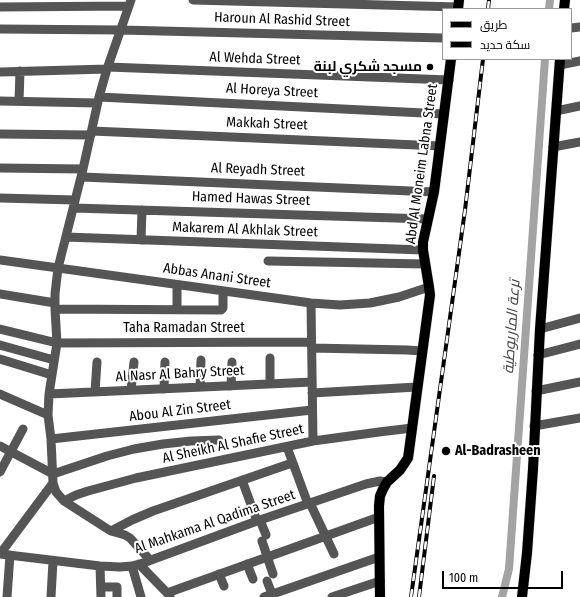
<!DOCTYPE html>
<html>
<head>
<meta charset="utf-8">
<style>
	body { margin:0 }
	#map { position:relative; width:580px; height:597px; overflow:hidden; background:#fff; font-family:"Fira Sans Condensed",Cairo,sans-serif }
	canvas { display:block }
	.legend { position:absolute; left:442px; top:8px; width:130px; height:52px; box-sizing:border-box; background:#fff; border:1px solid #999; margin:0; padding:5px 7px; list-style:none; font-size:12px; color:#000 }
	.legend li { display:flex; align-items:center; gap:8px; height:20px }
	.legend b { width:20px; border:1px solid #999 }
	.scale { position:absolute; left:442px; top:571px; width:121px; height:18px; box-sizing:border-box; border:2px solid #000; border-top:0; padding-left:5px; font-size:12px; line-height:14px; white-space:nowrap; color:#000; -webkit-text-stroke:3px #fff; paint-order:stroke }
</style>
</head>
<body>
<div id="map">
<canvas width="580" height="597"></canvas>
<ul class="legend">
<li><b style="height:5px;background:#000"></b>طريق</li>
<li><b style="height:5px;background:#000"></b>سكة حديد</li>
</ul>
<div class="scale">100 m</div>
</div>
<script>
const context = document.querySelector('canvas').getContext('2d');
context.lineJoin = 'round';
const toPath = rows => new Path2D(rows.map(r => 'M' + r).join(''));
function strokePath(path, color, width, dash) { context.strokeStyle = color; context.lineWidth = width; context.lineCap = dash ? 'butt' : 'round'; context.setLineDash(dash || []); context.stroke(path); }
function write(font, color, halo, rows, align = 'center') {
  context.font = font + ' "Fira Sans Condensed",Cairo,sans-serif'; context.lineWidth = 4; context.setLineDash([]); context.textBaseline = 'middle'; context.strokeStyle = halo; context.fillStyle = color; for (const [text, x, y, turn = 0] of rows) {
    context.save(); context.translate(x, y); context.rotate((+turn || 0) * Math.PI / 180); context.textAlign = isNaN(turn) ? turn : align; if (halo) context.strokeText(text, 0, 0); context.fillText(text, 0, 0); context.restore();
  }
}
strokePath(toPath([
	[549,9,550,0],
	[502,597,509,569,545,59]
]), '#a3a3a3', 8);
const major = toPath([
	[458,9,459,0],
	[564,9,565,0],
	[380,597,379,506,380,496,383,489,387,482,400,470,408,458,409,451,430,295,429,287,423,250,423,242,434,192,451,59],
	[522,597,527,553,533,469,540,329,560,59]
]);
strokePath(major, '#dbdbdb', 11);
strokePath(toPath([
	[131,0,107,69,99,97,83,169,58,268,55,294,55,309,57,343,49,394,48,415,51,439,53,483,56,492,64,501,106,528,111,531,125,535,130,538,150,560],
	[193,0,458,7],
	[0,7,129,6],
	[571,28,580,27],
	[0,29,121,30,443,38],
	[560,65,580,61],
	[108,67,449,80],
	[0,72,107,69],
	[99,97,444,114],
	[0,101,97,103],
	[19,101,20,71],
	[556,111,580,106],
	[92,131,440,146],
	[0,134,91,135],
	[553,147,580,142],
	[0,168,83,169],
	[82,177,434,192],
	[0,198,75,200],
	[74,208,428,219],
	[66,237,423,250],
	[141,240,142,210],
	[0,260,311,303,340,305,370,303,399,297,429,287],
	[268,261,425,264],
	[177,285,177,309],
	[0,294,55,303],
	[311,303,313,441],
	[55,309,221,310,223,308,223,291],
	[0,329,57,343,311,342],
	[540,329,580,318],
	[0,345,54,360],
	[312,348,407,350,422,351],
	[538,355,580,344],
	[0,359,52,375],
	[270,384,270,358],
	[231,386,232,362],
	[200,387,201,360],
	[164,389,165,362],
	[131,390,134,362],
	[536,391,580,382],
	[95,392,97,362],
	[312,393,417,387],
	[0,394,48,415],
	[49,394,312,382],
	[534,426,580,418],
	[51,439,312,410],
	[0,446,53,474,107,456,134,449,163,444,191,441,219,440],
	[287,447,308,504],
	[0,472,23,429],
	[242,480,257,521],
	[64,501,76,495,88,491,136,478,313,441,379,432,412,428],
	[310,503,334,554],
	[260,520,266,535],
	[111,531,132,520,153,511,292,463],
	[262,541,273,574],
	[0,554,100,566,120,567,132,566,143,563,257,521,366,484,380,481,387,482],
	[0,554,53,483],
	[139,564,170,596],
	[247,564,253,579],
	[100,566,101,597],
	[132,566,141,597],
	[219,574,224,586],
	[267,581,272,594],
	[101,587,117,587,117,597],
	[167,593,379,517],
	[7,597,10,555],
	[51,597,53,561],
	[264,597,379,557],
	[332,597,380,581]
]), '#555', 9);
strokePath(major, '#000', 10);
const rail = toPath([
	[488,9,489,0],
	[411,597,465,210,483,59],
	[419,597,434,476]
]);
strokePath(rail, '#000', 4);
strokePath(rail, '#fff', 2.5, [8]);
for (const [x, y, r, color] of [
	[430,67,4,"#000"],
	[446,451,5,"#000"]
]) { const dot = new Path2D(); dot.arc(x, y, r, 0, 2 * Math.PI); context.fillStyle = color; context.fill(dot); strokePath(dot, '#fff', 1.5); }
write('14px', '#000', '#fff', [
	["Haroun Al Rashid Street",282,20,2],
	["Al Wehda Street",255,59,2],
	["Al Horeya Street",272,91,3],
	["Makkah Street",267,124,2],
	["Abd Al Moneim Labna Street",422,164,-82],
	["Al Reyadh Street",258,170,2],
	["Hamed Hawas Street",251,199,2],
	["Makarem Al Akhlak Street",245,230,2],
	["Abbas Anani Street",217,276,8],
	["Taha Ramadan Street",184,328],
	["Al Nasr Al Bahry Street",180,374,-3],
	["Abou Al Zin Street",180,411,-7],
	["Al Sheikh Al Shafie Street",233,444,-12],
	["Al Mahkama Al Qadima Street",215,522,-19]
]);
write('bold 14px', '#000', '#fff', [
	["مسجد شكري لبنة",422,67],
	["Al-Badrasheen",455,451,"left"]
], 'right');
write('italic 15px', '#444', '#fff', [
	["ترعة الماريوطية",512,327,-86]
]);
</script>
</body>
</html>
